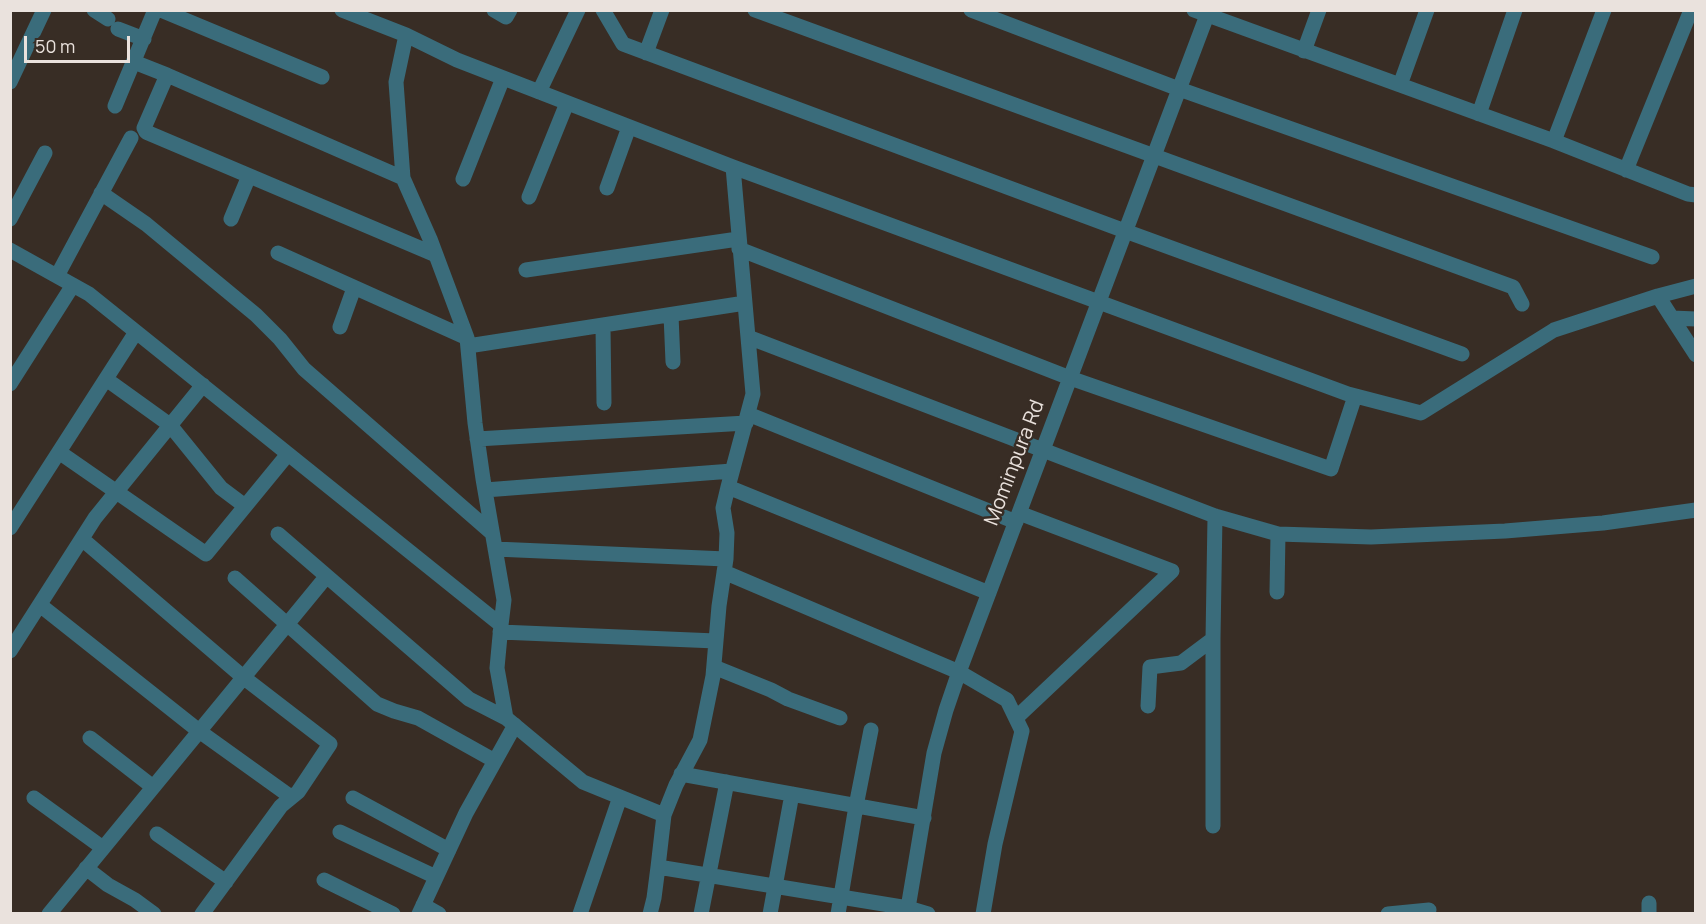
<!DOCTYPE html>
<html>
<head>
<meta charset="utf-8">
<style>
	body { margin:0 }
	#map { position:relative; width:1706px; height:924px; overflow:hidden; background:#382d25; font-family:Manrope,sans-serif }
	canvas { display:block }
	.frame { position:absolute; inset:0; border:12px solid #eae2dd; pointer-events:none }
	.scale { position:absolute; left:24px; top:36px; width:106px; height:27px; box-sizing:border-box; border:3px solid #eae2dd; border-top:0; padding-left:8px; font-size:18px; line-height:21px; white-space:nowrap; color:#eae2dd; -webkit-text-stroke:4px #382d25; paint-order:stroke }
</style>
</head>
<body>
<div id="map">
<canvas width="1706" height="924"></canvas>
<div class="frame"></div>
<div class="scale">50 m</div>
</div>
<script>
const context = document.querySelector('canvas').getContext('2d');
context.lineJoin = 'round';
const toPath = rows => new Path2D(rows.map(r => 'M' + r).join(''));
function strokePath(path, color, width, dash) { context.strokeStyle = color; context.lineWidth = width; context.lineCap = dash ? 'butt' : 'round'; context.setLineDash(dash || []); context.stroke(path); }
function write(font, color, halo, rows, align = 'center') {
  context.font = font + ' Manrope,sans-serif'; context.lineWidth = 5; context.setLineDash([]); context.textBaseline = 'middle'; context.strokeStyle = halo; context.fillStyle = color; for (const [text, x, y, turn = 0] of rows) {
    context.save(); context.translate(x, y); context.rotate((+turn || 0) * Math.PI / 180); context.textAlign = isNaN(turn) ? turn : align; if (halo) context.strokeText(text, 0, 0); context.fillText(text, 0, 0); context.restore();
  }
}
strokePath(toPath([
	[94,10,108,19],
	[161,10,322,77],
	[342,10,406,35,457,60,733,167,1348,394,1421,413,1554,330,1658,296,1672,318,1696,319],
	[494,10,506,17,510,10],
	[603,10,623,44,1125,231,1462,354],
	[755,10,1513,287,1522,304],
	[971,10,1179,89,1652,257],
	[1194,10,1554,141,1688,194,1696,195],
	[118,29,144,39],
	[406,35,396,82,403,178,430,239,467,338,475,423,483,479,504,600,501,625],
	[1304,51,1319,10],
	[646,53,662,10],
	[134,62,167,75],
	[10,82,44,10],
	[1400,85,1427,10],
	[539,92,578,10],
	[115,106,155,10],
	[1479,114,1515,10],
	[1554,141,1604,10],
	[1626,170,1691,10],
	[403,178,167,75,144,128,146,132,436,255],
	[463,179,503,78],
	[607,188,629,127],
	[101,193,146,224,256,315,280,339,304,369,492,533],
	[529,197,567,103],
	[10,219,45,153],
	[231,219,249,176],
	[739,249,1070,378,1331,469,1355,396],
	[10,250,89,294,501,625,497,668,506,718,583,782,664,815,658,867,908,908,928,914],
	[278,253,467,338],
	[526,270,738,239],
	[57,276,131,138],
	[1658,296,1696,286],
	[671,315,673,362],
	[1672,318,1696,355],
	[603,326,604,403],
	[340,327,354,288],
	[748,337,1215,516,1278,534,1371,537,1505,531,1603,523,1696,510],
	[468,346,745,303],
	[106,379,170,425,221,488,245,506],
	[10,384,73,285],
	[748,414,1016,522],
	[477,439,746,423],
	[59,452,206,554,288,454],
	[728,487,989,593],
	[485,490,732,471],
	[10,528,136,332],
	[278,534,469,699,506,718],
	[82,539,243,677,330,744,298,792,281,806,202,914],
	[495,549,726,559],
	[724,572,959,672,946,710,934,753,907,914],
	[235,578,377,704,394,711,418,718,495,761],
	[1277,592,1278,534],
	[40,605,199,731,291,797],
	[500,632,716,641],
	[10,651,95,518,203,385],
	[714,667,771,690,788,699,840,718],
	[1148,706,1150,667,1181,663,1213,639],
	[1016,718,1172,571,1019,513],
	[90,738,153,787],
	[681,774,924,818],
	[34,798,103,848],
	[353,798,449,850],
	[664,815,676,785,700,740,713,676,719,606,726,559,727,533,723,508,728,487,753,394,733,167],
	[1213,826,1213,639,1215,516],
	[340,832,436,877],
	[157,834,226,882],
	[86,868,108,885,135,900,154,914],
	[324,880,393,914],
	[1649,903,1649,914],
	[423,905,439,914],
	[49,914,326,577],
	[419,914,466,813,515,725],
	[580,914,620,797],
	[650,914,654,898,658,867],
	[701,914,727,782],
	[770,914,792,794],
	[838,914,856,806,871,730],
	[983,914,995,844,1022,731,1007,700,959,672,1209,10],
	[1388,914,1429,910]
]), '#3a6c7b', 15);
write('20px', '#eae2dd', '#382d25', [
	["Mominpura Rd",1015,463,-69]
]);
</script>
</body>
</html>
